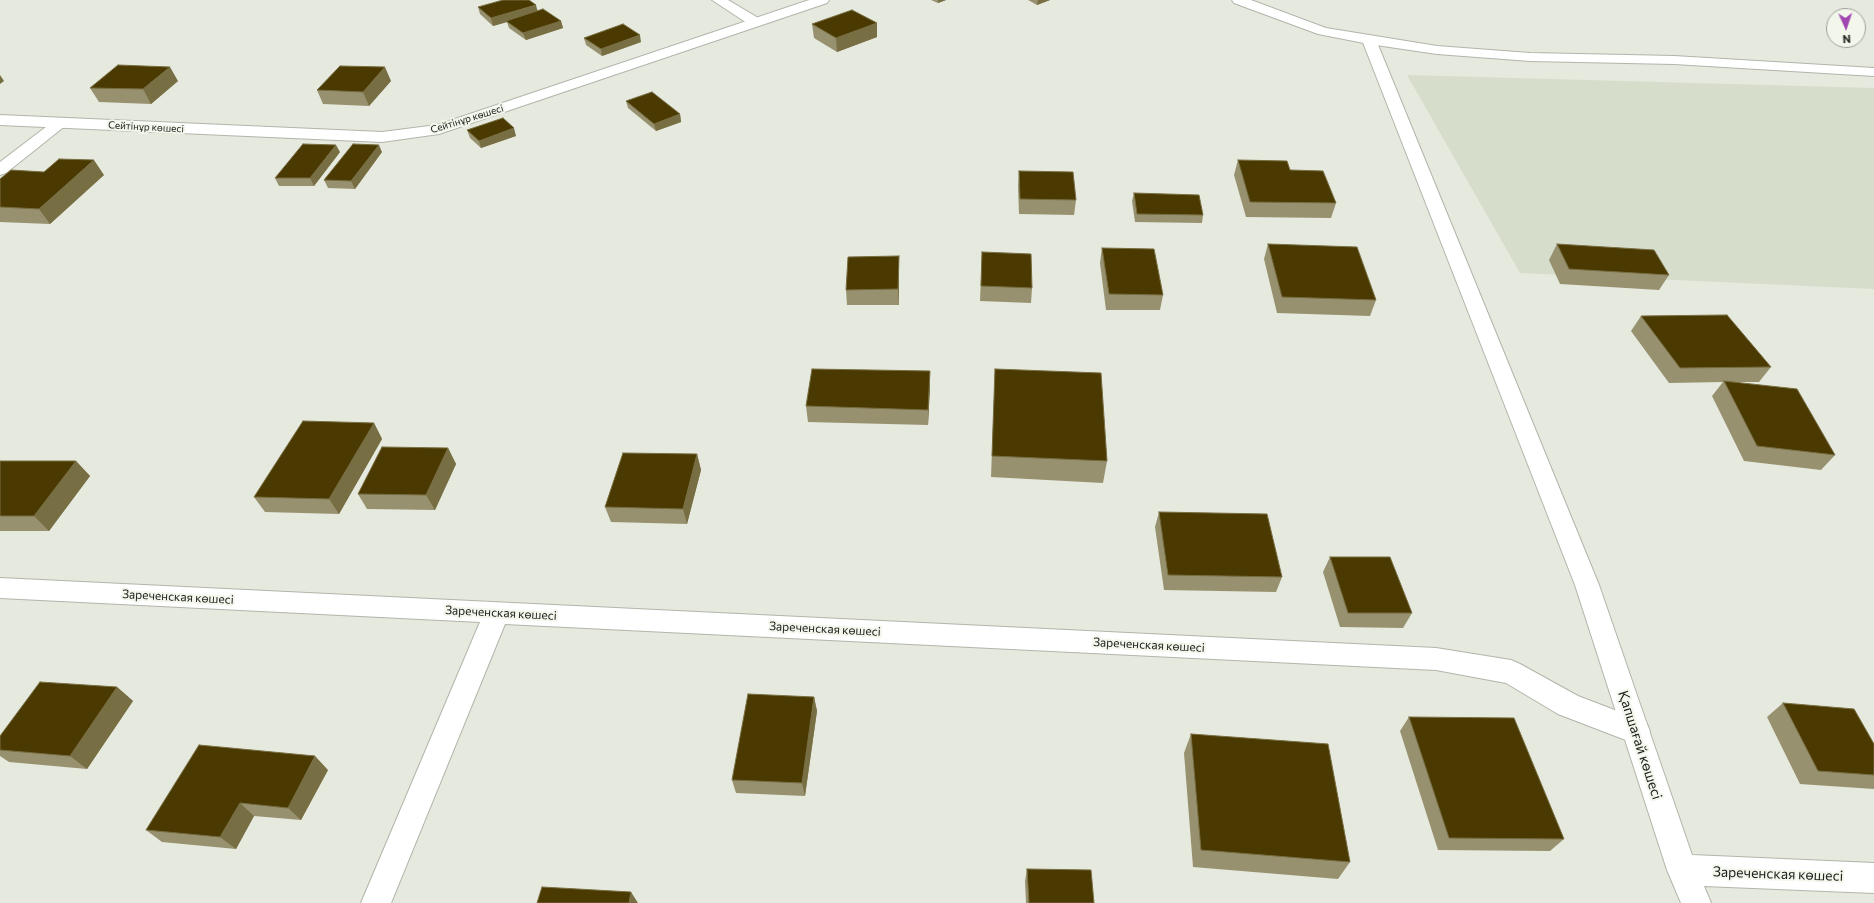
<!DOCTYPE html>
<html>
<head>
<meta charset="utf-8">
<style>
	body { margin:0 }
	#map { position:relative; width:1874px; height:903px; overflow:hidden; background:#e5e9de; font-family:Commissioner,sans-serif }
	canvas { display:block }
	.north { position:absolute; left:1826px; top:8px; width:40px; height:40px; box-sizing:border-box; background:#f2f6eb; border:1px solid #9ea199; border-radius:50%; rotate:177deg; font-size:11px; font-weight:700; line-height:16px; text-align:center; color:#20221e }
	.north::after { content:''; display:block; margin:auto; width:14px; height:18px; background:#a146b1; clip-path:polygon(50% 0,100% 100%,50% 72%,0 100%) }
</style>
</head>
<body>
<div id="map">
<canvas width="1874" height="903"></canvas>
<div class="north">N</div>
</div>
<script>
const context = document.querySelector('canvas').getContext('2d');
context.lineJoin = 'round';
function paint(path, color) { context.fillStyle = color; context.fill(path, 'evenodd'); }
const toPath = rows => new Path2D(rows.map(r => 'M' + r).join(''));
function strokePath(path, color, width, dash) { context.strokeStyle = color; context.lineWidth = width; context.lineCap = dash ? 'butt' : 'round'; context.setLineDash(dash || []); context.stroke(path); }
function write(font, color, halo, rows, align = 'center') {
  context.font = font + ' Commissioner,sans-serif'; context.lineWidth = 4; context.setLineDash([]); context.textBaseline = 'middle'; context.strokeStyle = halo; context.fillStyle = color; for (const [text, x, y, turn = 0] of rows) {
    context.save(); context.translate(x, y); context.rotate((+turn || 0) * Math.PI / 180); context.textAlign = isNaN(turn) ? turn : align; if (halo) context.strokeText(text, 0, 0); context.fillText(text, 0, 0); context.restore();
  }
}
paint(toPath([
	[1407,75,1874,88,1874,289,1520,273]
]), '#d7ddcb');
const service = toPath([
	[712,0,728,0,760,19,762,22,760,25,750,25,712,0],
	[60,118,65,120,68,123,65,126,6,173,0,175,0,162,55,120,60,118],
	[0,578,1436,648,1511,660,1520,664,1578,696,1646,722,1650,731,1646,740,1636,744,1558,714,1506,683,1436,670,505,624,391,903,361,903,480,622,0,598,0,578]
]);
const minor = toPath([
	[809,0,829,0,827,3,439,134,382,142,0,125,0,115,382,132,437,125,809,0],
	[1369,36,1374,37,1376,40,1599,585,1692,855,1874,863,1874,893,1704,886,1711,903,1681,903,1667,870,1575,585,1362,40,1364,37,1369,36]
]);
const tertiary = toPath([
	[1232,0,1251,0,1326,28,1437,46,1530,53,1674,56,1874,68,1874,76,1674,64,1530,61,1437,54,1369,44,1318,34,1234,3,1232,0]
]);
strokePath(service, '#b1b5aa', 2);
strokePath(minor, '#b1b5aa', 2);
strokePath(tertiary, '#b1b5aa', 2);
paint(service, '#fff');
paint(minor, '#fff');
paint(tertiary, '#fff');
paint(toPath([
	[931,0,946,0,938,3],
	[1028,0,1050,0,1037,5],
	[478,7,537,11,561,21,563,28,526,40,509,28,507,22,493,26,480,14],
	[877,23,877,37,837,52,814,38,812,24],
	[584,38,641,42,602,56,586,45],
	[178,81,151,104,99,102,90,88],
	[391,81,369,106,323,104,317,90],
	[626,101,680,114,681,122,656,131,628,108],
	[467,130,516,136,481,148,470,138],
	[340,152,314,186,279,186,275,178],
	[382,152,355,189,328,188,324,180],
	[1238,160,1336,203,1331,218,1246,217,1234,175],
	[1019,171,1076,200,1074,215,1019,214,1018,186],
	[104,175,50,224,0,222,0,179],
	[1134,193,1203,215,1202,223,1135,222,1132,201],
	[1268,244,1376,300,1370,316,1277,313,1264,259],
	[1557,244,1669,275,1659,290,1560,284,1549,260],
	[1102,248,1163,295,1160,310,1106,310,1100,263],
	[982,252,1032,288,1031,303,980,301],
	[899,256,899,305,847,305,846,290],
	[1641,316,1771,367,1759,382,1738,382,1835,455,1821,470,1744,461,1712,396,1723,382,1669,383,1631,331],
	[995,369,1107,461,1103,483,991,477],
	[930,386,928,425,808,422,806,406],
	[374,423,382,439,339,514,265,512,254,497],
	[448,448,456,464,435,510,367,509,358,494],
	[697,454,701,470,687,524,611,522,605,507],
	[0,461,76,461,90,476,49,531,0,531],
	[1159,512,1282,577,1276,592,1164,590,1155,527],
	[1330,557,1412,613,1403,628,1340,627,1323,572],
	[117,687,133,701,87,769,9,762,0,756,0,736],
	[814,697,817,711,805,796,736,793,732,780],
	[1783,703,1874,744,1874,789,1800,784,1767,717],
	[1409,717,1564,839,1550,851,1438,850,1400,731],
	[1191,734,1350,862,1338,879,1193,867,1184,753],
	[328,770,301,820,254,816,236,849,162,842,146,830],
	[1027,869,1094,903,1026,903,1025,881]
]), '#98916f');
paint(toPath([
	[938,0,946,0,938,3],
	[1038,0,1050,0,1037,5],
	[536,5,538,13,506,21,507,22,493,26,491,18],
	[561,21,563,28,526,40,523,33],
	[877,23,877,37,837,52,836,38],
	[640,35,641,42,602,56,601,49],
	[170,67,178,81,151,104,143,89],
	[385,67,391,81,369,106,363,92],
	[0,75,4,81,0,84],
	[680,114,681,122,656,131,654,124],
	[514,128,516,136,481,148,479,141],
	[336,145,340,152,314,186,310,178],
	[379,145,382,152,355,189,351,181],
	[94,160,104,175,50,224,39,209],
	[899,256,899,305,898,289],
	[930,371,930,386,928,425,928,410],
	[374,423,382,439,339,514,329,499],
	[448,448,456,464,435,510,426,495],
	[697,454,701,470,687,524,683,509],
	[76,461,90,476,49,531,34,516],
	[117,687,133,701,87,769,70,756],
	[814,697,817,711,805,796,802,783],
	[315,756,328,770,301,820,288,808],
	[240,803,254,816,236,849,220,837],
	[631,892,638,903,629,903]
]), '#786e43');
const building = toPath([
	[503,0,529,0,536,5,491,18,478,7,503,0],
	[543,9,561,21,523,33,506,21,543,9],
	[852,10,877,23,836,38,812,24,852,10],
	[623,24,640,35,601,49,584,38,623,24],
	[118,65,170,67,143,89,90,88,118,65],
	[340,66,385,67,363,92,317,90,340,66],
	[652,92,680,114,654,124,626,101,652,92],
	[503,118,514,128,479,141,467,130,503,118],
	[303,144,336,145,310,178,275,178,303,144],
	[353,144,379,145,351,181,324,180,353,144],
	[59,159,94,160,39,209,0,207,0,179,11,170,44,172,59,159],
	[1238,160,1287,161,1290,170,1323,171,1336,203,1250,202,1238,160],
	[1019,171,1073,172,1076,200,1020,199,1019,171],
	[1134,193,1199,195,1203,215,1137,214,1134,193],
	[1268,244,1357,247,1376,300,1282,297,1268,244],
	[1557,244,1654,250,1669,275,1569,269,1557,244],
	[1102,248,1154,249,1163,295,1109,294,1102,248],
	[982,252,1031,254,1032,288,981,286,982,252],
	[899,256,898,289,846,290,848,257,899,256],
	[1727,315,1771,367,1680,368,1641,316,1727,315],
	[812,369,930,371,928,410,806,406,812,369],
	[995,369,1101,373,1107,461,992,456,995,369],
	[1724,381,1797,389,1835,455,1757,446,1724,381],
	[303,421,374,423,329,499,254,497,303,421],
	[382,447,448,448,426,495,358,494,382,447],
	[623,453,697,454,683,509,605,507,623,453],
	[0,461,76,461,34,516,0,516,0,461],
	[1159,512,1267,514,1282,577,1168,575,1159,512],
	[1330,557,1390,557,1412,613,1348,613,1330,557],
	[40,682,117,687,70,756,0,750,0,736,40,682],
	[748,694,814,697,802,783,732,780,748,694],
	[1783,703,1854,709,1874,744,1874,775,1818,771,1783,703],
	[1409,717,1514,718,1564,839,1449,838,1409,717],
	[1191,734,1328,744,1350,862,1201,850,1191,734],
	[199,745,315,756,288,808,240,803,220,837,146,830,199,745],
	[1027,869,1091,870,1094,903,1029,903,1027,869],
	[542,887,631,892,629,903,537,903,542,887]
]);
paint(building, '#4a3900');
strokePath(building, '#786e43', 1);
write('10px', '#20221e', '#f2f6eb', [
	["Сейтінұр көшесі",467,119,-17],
	["Сейтінұр көшесі",146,127,3]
]);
write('12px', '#20221e', '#f2f6eb', [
	["Зареченская көшесі",178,597,3],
	["Зареченская көшесі",501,613,3],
	["Зареченская көшесі",825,629,3],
	["Зареченская көшесі",1149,645,3]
]);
write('14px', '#20221e', '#f2f6eb', [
	["Қапшағай көшесі",1640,745,72],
	["Зареченская көшесі",1778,874,2]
]);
</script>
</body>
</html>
